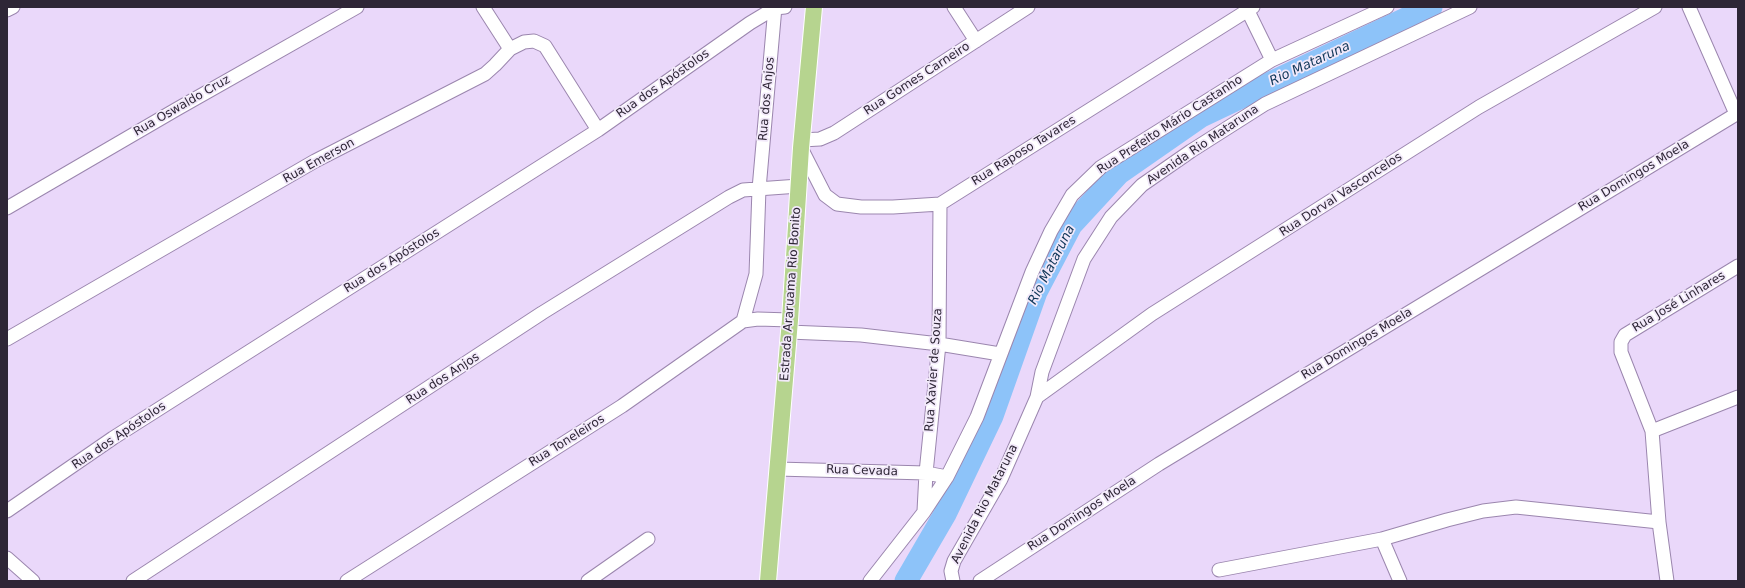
<!DOCTYPE html>
<html>
<head>
<meta charset="utf-8">
<style>
	body { margin:0 }
	#map { position:relative; width:1745px; height:588px; overflow:hidden; background:#ead8fa; font-family:"DejaVu Sans",sans-serif }
	canvas { display:block }
	.frame { position:absolute; inset:0; border:8px solid #2e2636; pointer-events:none }
</style>
</head>
<body>
<div id="map">
<canvas width="1745" height="588"></canvas>
<div class="frame"></div>
</div>
<script>
const context = document.querySelector('canvas').getContext('2d');
context.lineJoin = 'round';
const toPath = rows => new Path2D(rows.map(r => 'M' + r).join(''));
function strokePath(path, color, width, dash) { context.strokeStyle = color; context.lineWidth = width; context.lineCap = dash ? 'butt' : 'round'; context.setLineDash(dash || []); context.stroke(path); }
function write(font, color, halo, rows, align = 'center') {
  context.font = font + ' "DejaVu Sans",sans-serif'; context.lineWidth = 3.5; context.setLineDash([]); context.textBaseline = 'middle'; context.strokeStyle = halo; context.fillStyle = color; for (const [text, x, y, turn = 0] of rows) {
    context.save(); context.translate(x, y); context.rotate((+turn || 0) * Math.PI / 180); context.textAlign = isNaN(turn) ? turn : align; if (halo) context.strokeText(text, 0, 0); context.fillText(text, 0, 0); context.restore();
  }
}
strokePath(toPath([
	[906,581,945,514,992,416,1036,292,1071,225,1119,173,1201,116,1431,7]
]), '#8dc3f9', 23);
const minor = toPath([
	[483,7,510,49],
	[954,7,976,41],
	[1246,7,1272,60],
	[1689,7,1736,114],
	[7,10,13,7],
	[802,140,820,139,834,133,1028,7],
	[801,148,825,195,837,204,861,207,893,207,940,204,1253,7],
	[7,208,177,109,357,7],
	[743,321,756,274,759,189,775,7],
	[789,332,861,335,939,344,1000,354],
	[7,339,315,161,485,74,495,65,510,49,524,42,534,41,545,46,598,130],
	[1037,397,1152,314,1479,107,1655,7],
	[1652,431,1621,352,1621,342,1625,335,1738,266],
	[777,469,926,473,947,477],
	[7,511,113,438,598,130,750,23,775,8,785,7],
	[924,511,926,473,939,344,940,204],
	[1659,522,1667,581],
	[1382,539,1447,520,1483,511,1516,507,1659,522,1652,431,1738,397],
	[7,558,33,581],
	[1219,570,1382,539,1400,581],
	[133,581,542,313,729,197,743,190,799,186],
	[347,581,622,406,743,321,758,319,790,320],
	[588,581,648,539],
	[870,581,924,512,947,477,977,417,1032,272,1051,231,1072,195,1101,167,1272,60,1387,7],
	[953,581,951,571,954,561,1001,479,1037,397,1042,372,1084,259,1111,217,1142,185,1191,151,1265,104,1470,7],
	[980,581,1159,464,1738,113]
]);
const major = toPath([
	[768,581,790,320,801,148,814,7]
]);
strokePath(minor, '#9b86ae', 15);
strokePath(major, '#fff', 18);
strokePath(minor, '#fff', 13);
strokePath(major, '#b6d48f', 16);
write('12px', '#2e2636', '#f2e9fa', [
	["Rua Gomes Carneiro",917,79,-33],
	["Rua dos Apóstolos",663,84,-35],
	["Rua dos Anjos",767,99,-85],
	["Rua Oswaldo Cruz",182,106,-30],
	["Rua Prefeito Mário Castanho",1170,125,-33],
	["Avenida Rio Mataruna",1203,145,-34],
	["Rua Raposo Tavares",1024,151,-32],
	["Rua Emerson",319,161,-29],
	["Rua Domingos Moela",1634,176,-31],
	["Rua Dorval Vasconcelos",1341,195,-33],
	["Rua dos Apóstolos",392,261,-32],
	["Estrada Araruama Rio Bonito",791,294,-86],
	["Rua José Linhares",1679,302,-31],
	["Rua Domingos Moela",1357,344,-31],
	["Rua Xavier de Souza",934,370,-86],
	["Rua dos Anjos",443,379,-33],
	["Rua dos Apóstolos",119,436,-34],
	["Rua Toneleiros",567,441,-32],
	["Rua Cevada",862,471,2],
	["Avenida Rio Mataruna",985,504,-63],
	["Rua Domingos Moela",1082,514,-33]
]);
write('italic 13px', '#0f3658', '#f2e9fa', [
	["Rio Mataruna",1310,64,-25],
	["Rio Mataruna",1052,265,-63]
]);
</script>
</body>
</html>
